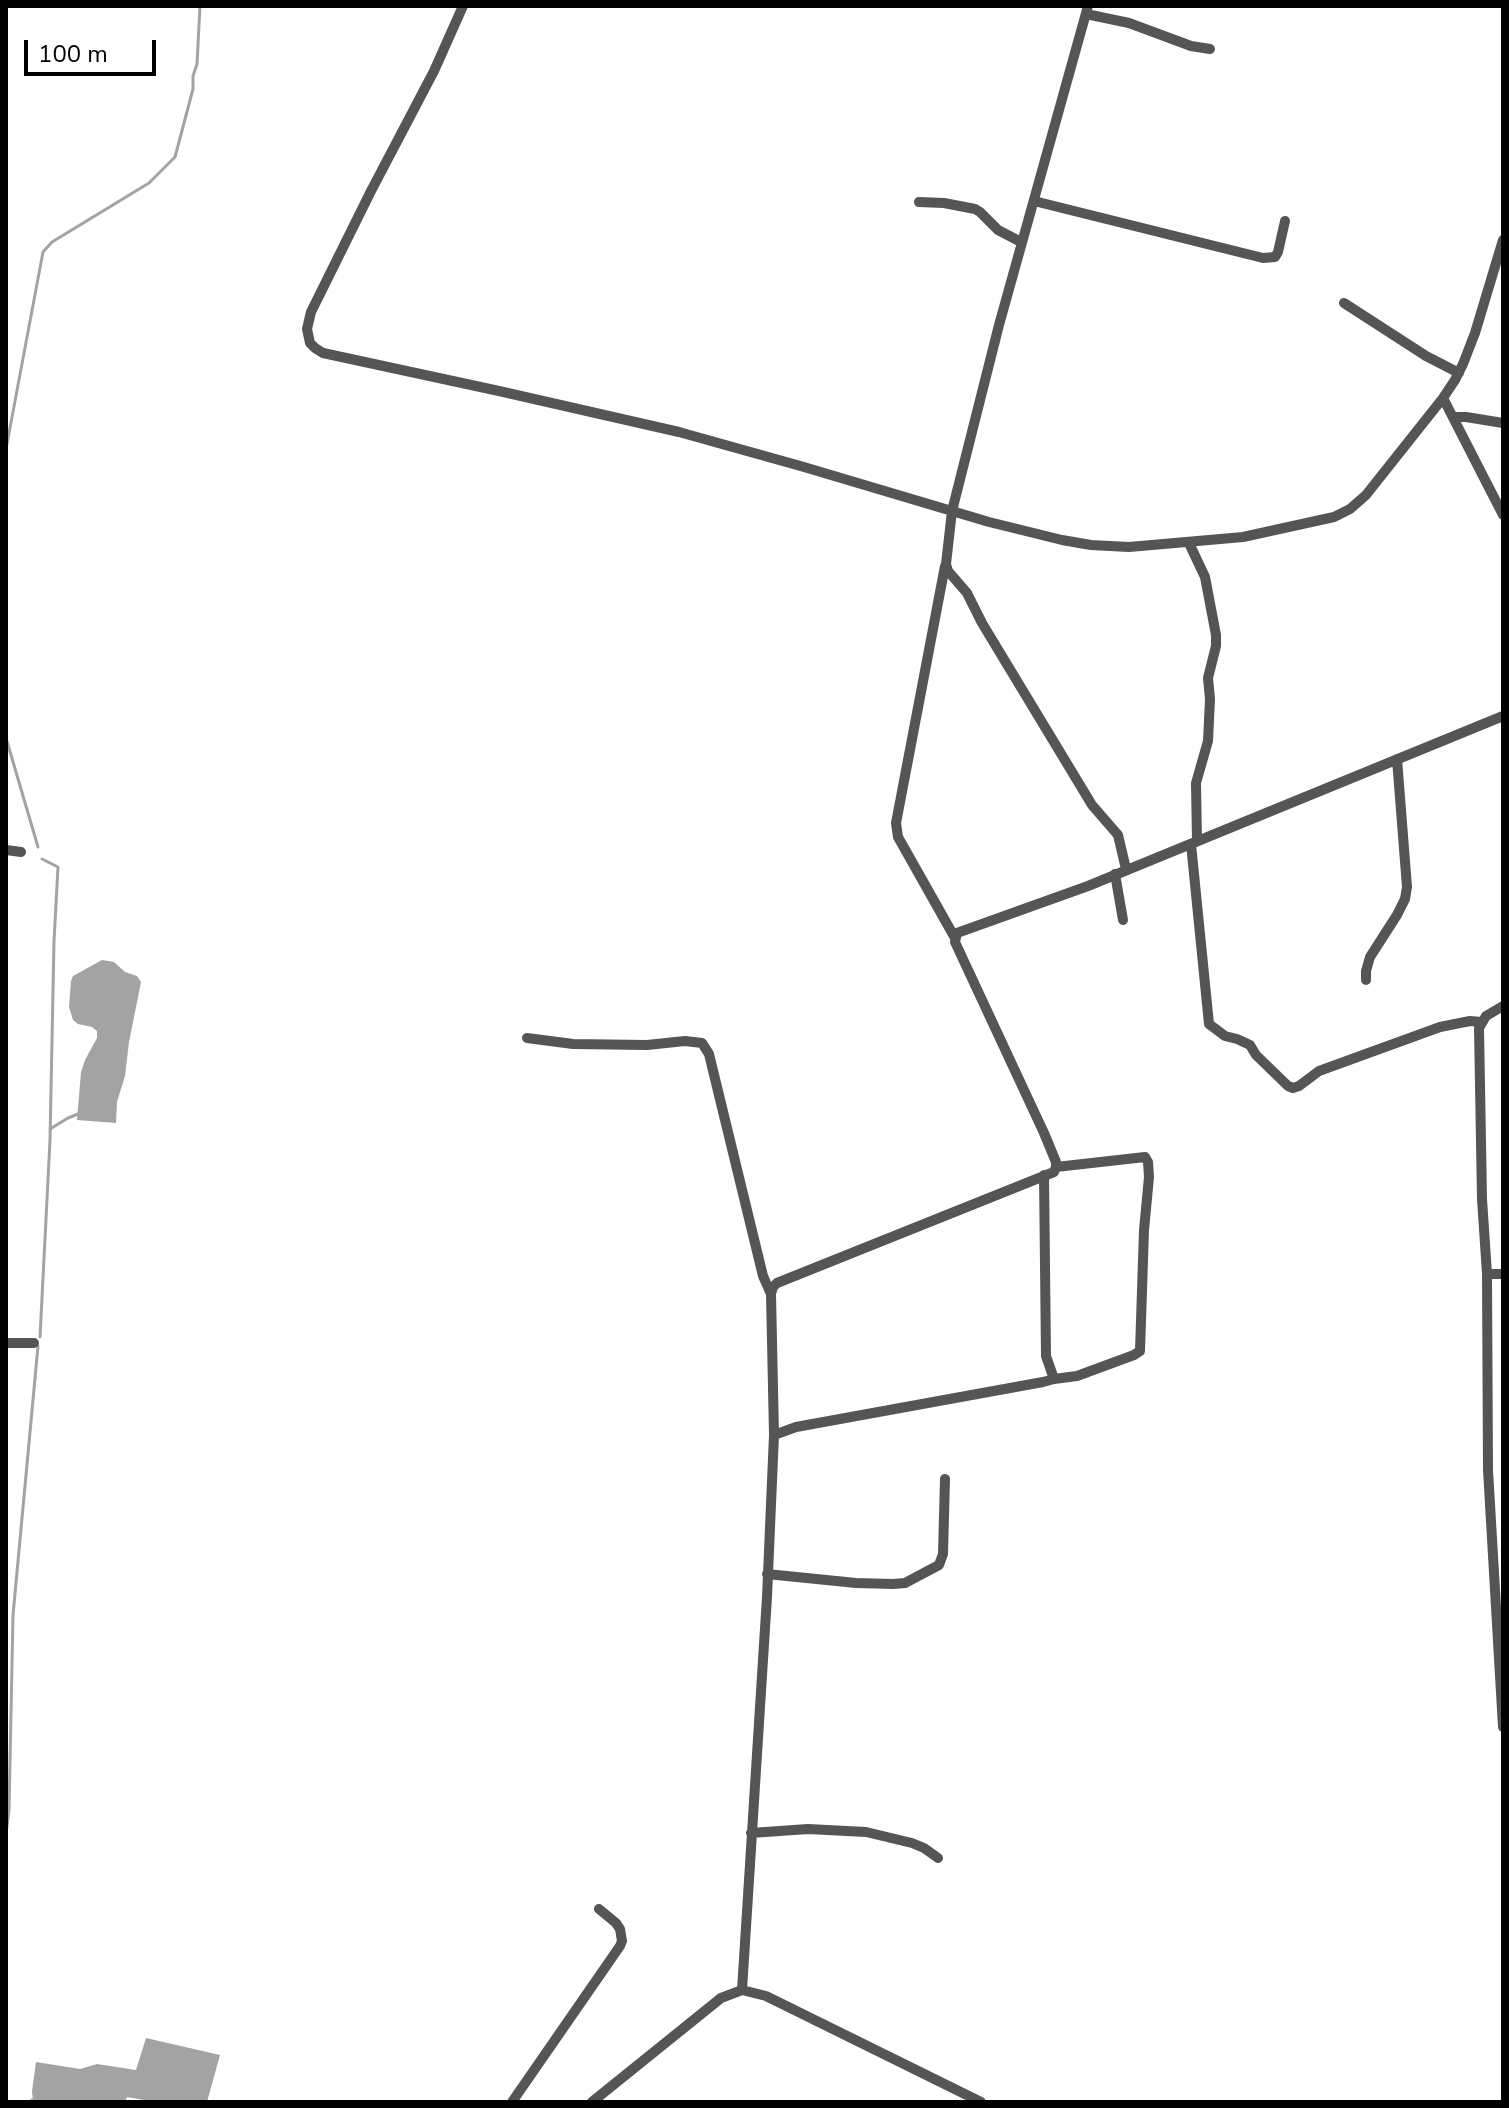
<!DOCTYPE html>
<html>
<head>
<meta charset="utf-8">
<style>
	body { margin:0 }
	#map { position:relative; width:1509px; height:2108px; overflow:hidden; background:#fff; font-family:"Nunito Sans",sans-serif }
	canvas { display:block }
	.frame { position:absolute; inset:0; border:8px solid #000; pointer-events:none }
	.scale { position:absolute; left:24px; top:40px; width:132px; height:36px; box-sizing:border-box; border:4px solid #000; border-top:0; padding-left:10px; font-size:24px; line-height:28px; white-space:nowrap; color:#000; -webkit-text-stroke:6px #fff; paint-order:stroke }
</style>
</head>
<body>
<div id="map">
<canvas width="1509" height="2108"></canvas>
<div class="frame"></div>
<div class="scale">100 m</div>
</div>
<script>
const context = document.querySelector('canvas').getContext('2d');
context.lineJoin = 'round';
function paint(path, color) { context.fillStyle = color; context.fill(path, 'evenodd'); }
const toPath = rows => new Path2D(rows.map(r => 'M' + r).join(''));
function strokePath(path, color, width, dash) { context.strokeStyle = color; context.lineWidth = width; context.lineCap = dash ? 'butt' : 'round'; context.setLineDash(dash || []); context.stroke(path); }
paint(toPath([
	[102,960,114,962,125,972,137,976,141,982,129,1042,125,1076,117,1102,116,1123,77,1120,81,1072,85,1060,97,1038,97,1031,92,1027,78,1024,73,1020,69,1007,71,981,73,976],
	[146,2038,220,2055,207,2102,155,2102,127,2097,125,2102,33,2102,32,2091,36,2062,80,2069,97,2064,136,2070]
]), '#a3a3a3');
strokePath(toPath([
	[6,449,43,252,52,242,149,183,175,157,193,89,193,76,197,64,200,6],
	[6,738,38,847],
	[50,1129,68,1118,78,1114],
	[40,1337,50,1140,54,941,58,867,42,859],
	[6,1834,9,1810,13,1615,38,1346],
	[6,2101,11,2102],
	[31,2102,32,2100]
]), '#a3a3a3', 3);
strokePath(toPath([
	[463,6,434,71,371,191,311,312,307,329,310,343,315,348,323,353,499,391,679,432,804,467,989,522,1062,540,1091,545,1129,547,1243,537,1334,517,1350,509,1366,495,1443,398,1455,380,1463,364,1475,333,1503,240],
	[1088,6,999,325,952,511,946,564,948,571,967,593,982,623,1092,805,1118,835,1126,869],
	[1086,14,1129,23,1191,46,1210,49],
	[1034,201,1263,258,1275,257,1278,252,1285,221],
	[919,202,944,203,975,209,980,212,998,230,1021,242],
	[1344,303,1426,356,1459,373],
	[1443,398,1503,515],
	[1455,417,1466,417,1503,423],
	[1189,543,1205,577,1216,635,1216,646,1208,678,1210,699,1208,741,1196,783,1197,841],
	[945,566,896,823,898,837,955,938],
	[1191,844,1209,1024,1225,1036,1237,1039,1250,1045,1256,1055,1288,1086,1293,1088,1299,1086,1319,1071,1440,1027,1470,1021,1481,1022],
	[6,850,21,852],
	[1115,874,1123,920],
	[1366,980,1366,971,1370,957,1397,915,1405,899,1407,887,1397,759],
	[1503,1006,1486,1016,1479,1028,1482,1199,1487,1274,1488,1470,1503,1727],
	[527,1038,573,1044,647,1045,685,1041,702,1043,709,1054,763,1276,771,1294],
	[1044,1175,1046,1356,1054,1379],
	[1487,1274,1503,1274],
	[6,1343,34,1343],
	[774,1435,796,1427,1043,1382,1054,1379,1077,1376,1134,1355,1140,1351,1144,1230,1149,1177,1148,1162,1145,1157,1056,1167],
	[767,1574,856,1583,893,1584,905,1583,939,1565,943,1554,945,1479],
	[751,1833,808,1829,866,1832,912,1843,924,1848,938,1858],
	[742,1990,767,1597,774,1435,771,1294,773,1287,777,1283,1054,1172,1056,1167,1056,1162,1044,1133,955,942,957,933,1088,886,1503,716],
	[512,2102,620,1946,622,1941,620,1929,616,1923,599,1909],
	[592,2102,721,1998,742,1990,766,1996,981,2102]
]), '#555', 10);
</script>
</body>
</html>
